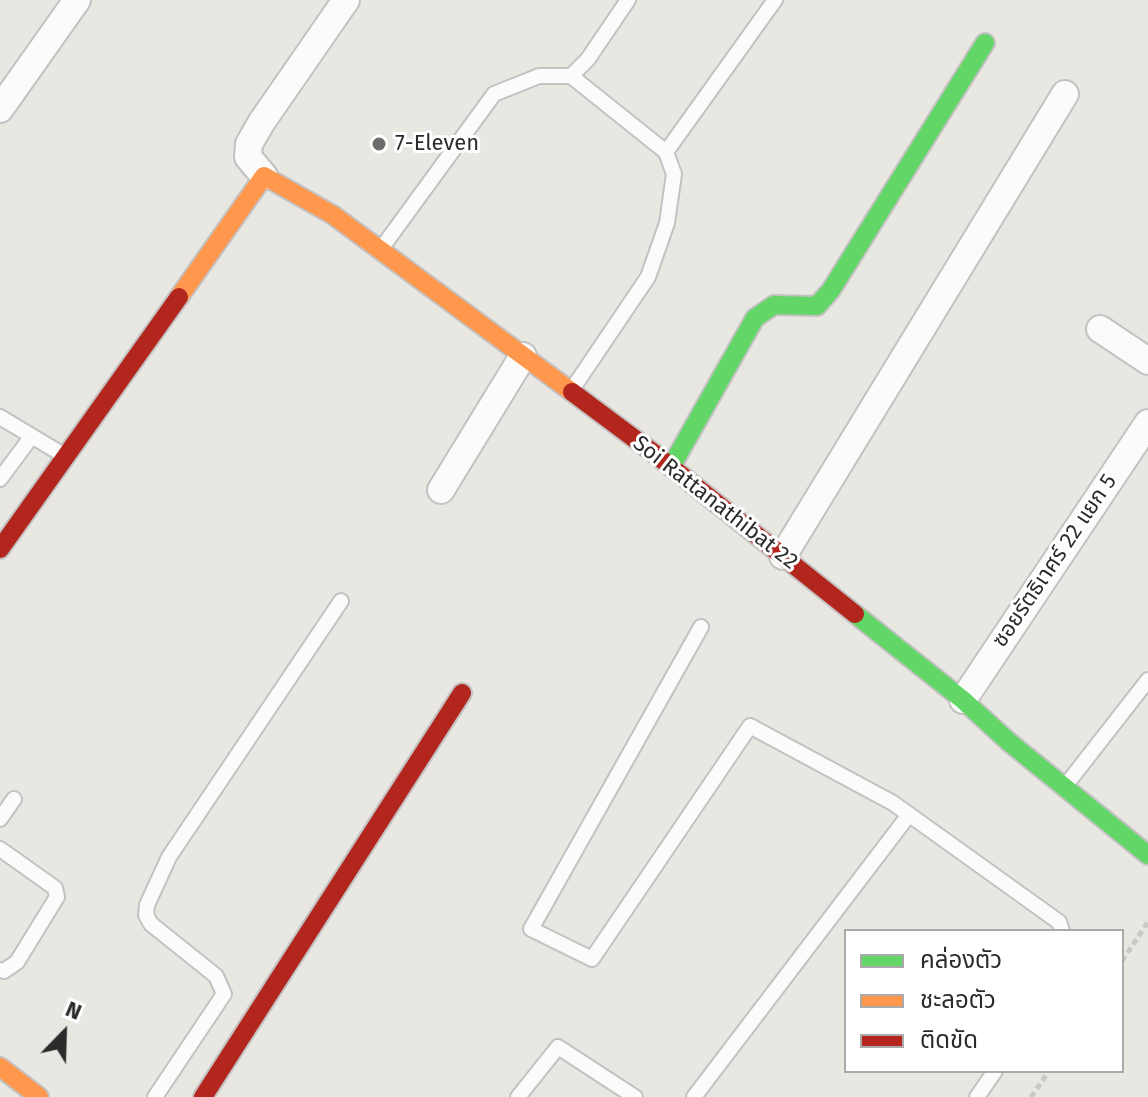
<!DOCTYPE html>
<html>
<head>
<meta charset="utf-8">
<style>
	body { margin:0 }
	#map { position:relative; width:1148px; height:1097px; overflow:hidden; background:#e9e7e2; font-family:"Fira Sans","Noto Sans Thai",sans-serif }
	canvas { display:block }
	.legend { position:absolute; left:844px; top:929px; width:280px; height:144px; box-sizing:border-box; background:#fff; border:2px solid #aaa; margin:0; padding:10px 14px; list-style:none; font-size:24px; color:#2b2b2b }
	.legend li { display:flex; align-items:center; gap:16px; height:40px }
	.legend b { width:40px; border:2px solid #aaa }
	.north { position:absolute; left:24px; top:993px; width:80px; height:80px; -webkit-text-stroke:6px #fff; paint-order:stroke; rotate:23deg; font-size:22px; font-weight:700; line-height:32px; text-align:center; color:#2b2b2b }
	.north::after { content:''; display:block; margin:auto; width:28px; height:36px; background:#2b2b2b; clip-path:polygon(50% 0,100% 100%,50% 72%,0 100%) }
</style>
</head>
<body>
<div id="map">
<canvas width="1148" height="1097"></canvas>
<ul class="legend">
<li><b style="height:10px;background:#63d668"></b>คล่องตัว</li>
<li><b style="height:10px;background:#ff974d"></b>ชะลอตัว</li>
<li><b style="height:10px;background:#b3261e"></b>ติดขัด</li>
</ul>
<div class="north">N</div>
</div>
<script>
const context = document.querySelector('canvas').getContext('2d');
context.lineJoin = 'round';
const toPath = rows => new Path2D(rows.map(r => 'M' + r).join(''));
function strokePath(path, color, width, dash) { context.strokeStyle = color; context.lineWidth = width; context.lineCap = dash ? 'butt' : 'round'; context.setLineDash(dash || []); context.stroke(path); }
function write(font, color, halo, rows, align = 'center') {
  context.font = font + ' "Fira Sans","Noto Sans Thai",sans-serif'; context.lineWidth = 6; context.setLineDash([]); context.textBaseline = 'middle'; context.strokeStyle = halo; context.fillStyle = color; for (const [text, x, y, turn = 0] of rows) {
    context.save(); context.translate(x, y); context.rotate((+turn || 0) * Math.PI / 180); context.textAlign = isNaN(turn) ? turn : align; if (halo) context.strokeText(text, 0, 0); context.fillText(text, 0, 0); context.restore();
  }
}
const lane = toPath([
	[571,76,666,152],
	[381,249,494,94,539,76,571,76,588,59,628,0],
	[571,391,648,277,667,223,674,174,666,152,775,0],
	[0,417,65,456],
	[0,479,32,436],
	[701,627,531,929,592,959,750,726,893,803,1059,922,1062,931],
	[1066,785,1148,680],
	[0,819,14,799],
	[0,849,55,888,57,897,17,962,4,971,0,970],
	[155,1097,224,994,216,976,151,924,146,915,147,905,169,857,341,601],
	[518,1097,558,1047,635,1097],
	[694,1097,908,816],
	[977,1097,995,1071]
]);
const street = toPath([
	[0,109,77,0],
	[264,176,248,157,249,144,261,123,346,0],
	[1100,329,1148,361],
	[441,490,523,356],
	[783,556,1065,94],
	[963,700,1148,423]
]);
const fast = toPath([
	[671,467,755,318,774,305,817,306,831,290,985,43],
	[855,614,963,700,1009,742,1148,855]
]);
const slow = toPath([
	[179,297,264,176,333,215,572,392],
	[0,1067,39,1097]
]);
const jam = toPath([
	[572,392,655,454,855,614],
	[0,549,179,297],
	[203,1097,462,693]
]);
strokePath(lane, '#c3c2c2', 18);
strokePath(street, '#c3c2c2', 30);
strokePath(fast, '#c3c2c2', 22);
strokePath(slow, '#c3c2c2', 22);
strokePath(jam, '#c3c2c2', 22);
strokePath(toPath([
	[1122,961,1148,922],
	[1031,1097,1049,1071]
]), '#c8c8c7', 5, [6, 4]);
strokePath(lane, '#fcfbfb', 14);
strokePath(street, '#fcfbfb', 26);
strokePath(fast, '#63d668', 18);
strokePath(slow, '#ff974d', 18);
strokePath(jam, '#b3261e', 18);
for (const [x, y, r, color] of [
	[379,144,8,"#6e6d6b"]
]) { const dot = new Path2D(); dot.arc(x, y, r, 0, 2 * Math.PI); context.fillStyle = color; context.fill(dot); strokePath(dot, '#fff', 3); }
write('22px', '#2b2b2b', '#fff', [
	["7-Eleven",395,144]
], 'left');
write('22px', '#2b2b2b', '#fff', [
	["Soi Rattanathibat 22",715,503,38],
	["ซอยรัตธิเาศร์ 22 แยก 5",1055,561,-56]
]);
</script>
</body>
</html>
